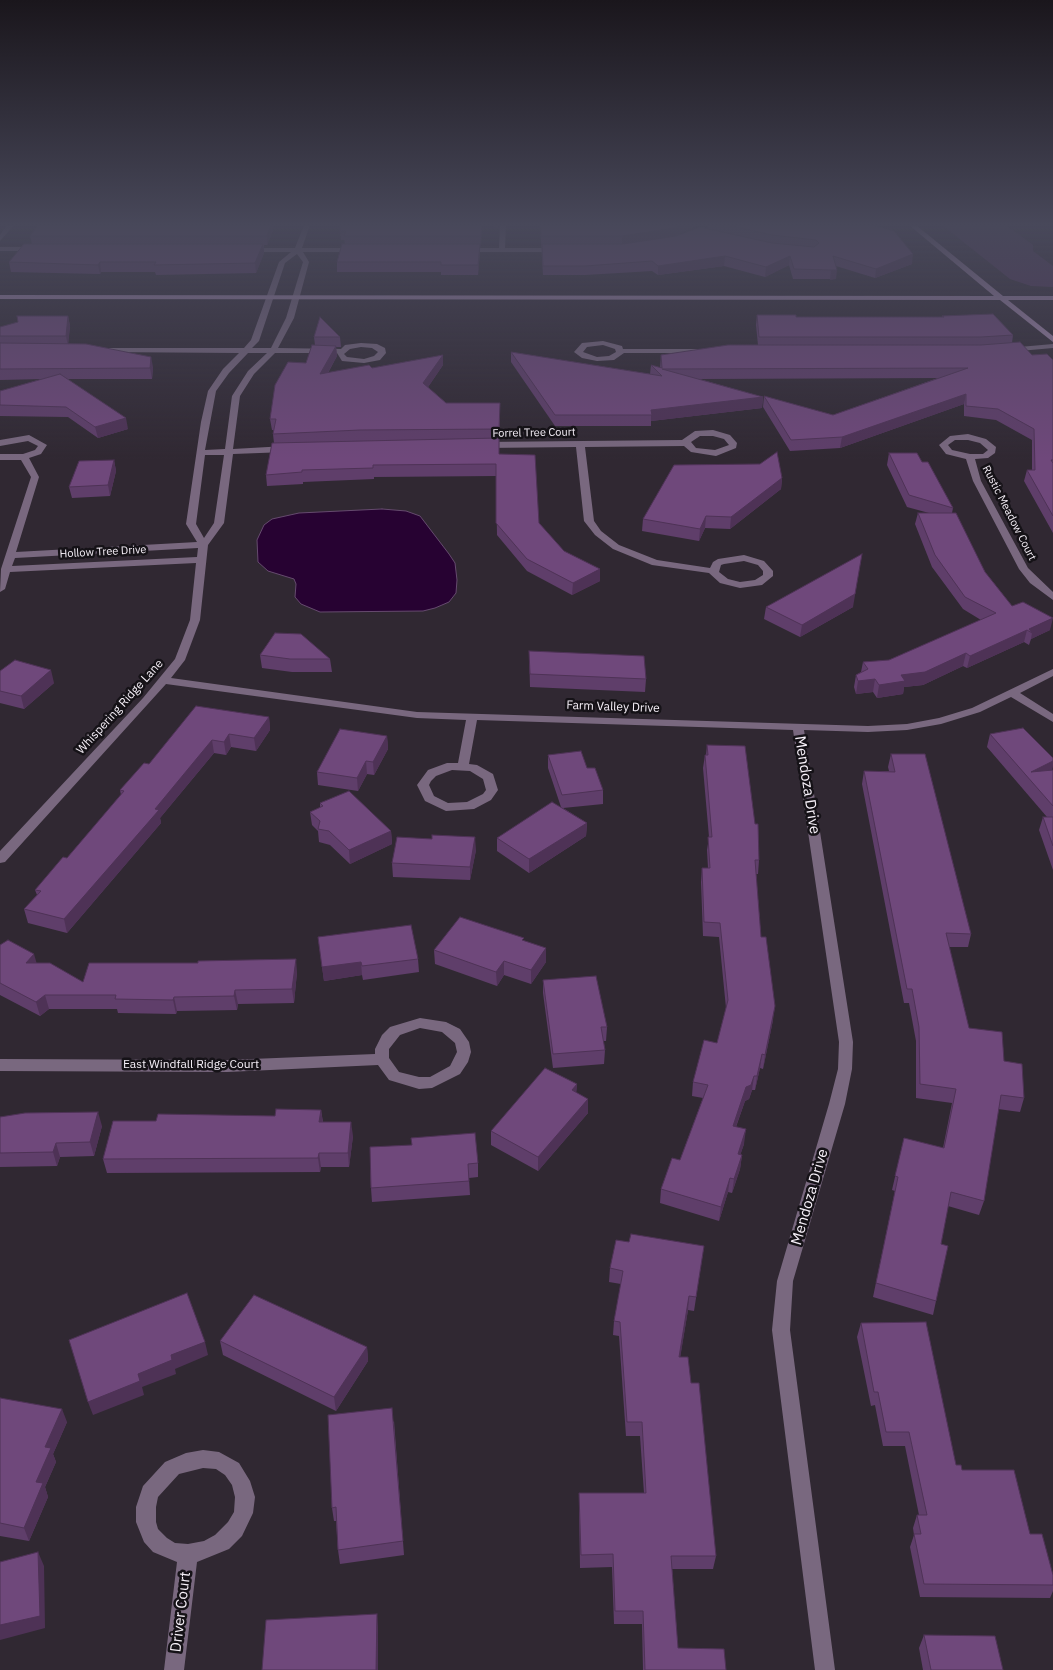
<!DOCTYPE html>
<html>
<head>
<meta charset="utf-8">
<style>
	body { margin:0 }
	canvas { display:block; background:#302832 }
</style>
</head>
<body>
<canvas width="1053" height="1670"></canvas>
<script>
const context = document.querySelector('canvas').getContext('2d');
context.lineJoin = 'round';
function paint(path, color) { context.fillStyle = color; context.fill(path, 'evenodd'); }
const toPath = rows => new Path2D(rows.map(r => 'M' + r).join(''));
function strokePath(path, color, width, dash) { context.strokeStyle = color; context.lineWidth = width; context.lineCap = dash ? 'butt' : 'round'; context.setLineDash(dash || []); context.stroke(path); }
function write(font, color, halo, rows, align = 'center') {
  context.font = font + ' "IBM Plex Sans",sans-serif'; context.lineWidth = 5; context.setLineDash([]); context.textBaseline = 'middle'; context.strokeStyle = halo; context.fillStyle = color; for (const [text, x, y, turn = 0] of rows) {
    context.save(); context.translate(x, y); context.rotate((+turn || 0) * Math.PI / 180); context.textAlign = isNaN(turn) ? turn : align; if (halo) context.strokeText(text, 0, 0); context.fillText(text, 0, 0); context.restore();
  }
}
paint(toPath([
	[942,225,1006,225,1033,245,1033,251,1053,266,1053,287,1031,286,1010,279]
]), '#51345b');
const water = toPath([
	[382,509,406,511,420,516,449,554,455,563,457,580,456,593,449,602,435,608,423,611,320,612,301,604,295,597,296,584,294,579,268,571,258,562,257,540,264,525,272,519,299,513,382,509]
]);
paint(water, '#270232');
strokePath(water, '#654a6e', 1);
paint(toPath([
	[7,225,14,225,0,241,0,235,7,225],
	[304,225,310,225,302,248,357,248,360,250,357,252,303,252,309,262,294,318,278,348,341,349,345,345,361,343,377,344,385,348,386,353,380,360,364,363,342,361,337,353,275,353,254,374,240,396,233,449,286,446,290,449,286,452,233,454,224,523,208,545,200,620,185,660,171,678,417,712,868,726,907,724,939,718,972,708,1053,669,1053,676,1020,693,1053,714,1053,722,1011,697,980,712,941,724,907,730,868,732,804,730,853,1042,852,1069,845,1104,793,1281,790,1330,835,1670,815,1670,772,1330,777,1281,829,1104,838,1069,839,1042,793,730,477,720,469,764,477,765,493,774,498,790,491,800,474,809,446,811,425,801,417,785,428,770,447,763,458,763,466,720,417,718,166,684,5,862,0,863,0,851,143,698,175,659,190,620,196,563,10,572,5,589,0,592,1,569,31,477,21,460,0,460,0,454,23,454,35,450,38,446,28,441,0,446,0,440,29,435,47,445,41,454,29,458,39,477,16,552,197,542,186,524,201,422,208,391,223,369,239,353,102,352,98,350,102,348,244,348,251,340,279,262,291,252,247,252,244,250,247,248,295,248,304,225],
	[297,254,303,262,286,318,271,348,252,348,259,341,285,263,297,254],
	[361,347,372,348,378,352,374,356,364,359,347,357,344,354,350,349,361,347],
	[248,353,267,353,248,371,232,396,225,449,205,450,216,391,229,373,248,353],
	[205,455,224,455,214,523,204,538,196,524,205,455],
	[198,548,197,557,12,566,15,558,198,548],
	[452,770,470,771,483,779,486,790,483,794,467,802,448,803,434,796,429,785,431,781,436,776,452,770],
	[500,225,506,225,505,248,557,248,560,250,557,252,465,252,462,250,465,248,499,248,500,225],
	[0,247,35,247,38,249,35,251,0,251,0,247],
	[603,341,622,346,623,349,703,349,707,351,703,353,624,353,614,360,597,361,582,358,574,352,582,343,603,341],
	[603,345,615,349,616,352,609,356,597,357,583,352,587,347,603,345],
	[1053,344,1053,348,1008,352,1004,350,1008,348,1053,344],
	[713,430,730,435,737,443,736,448,716,456,691,452,684,446,585,447,594,521,601,531,619,545,657,560,710,568,713,562,718,559,744,555,764,561,773,571,773,576,762,585,740,588,720,583,709,573,652,565,613,549,595,535,584,521,576,447,483,448,479,445,483,442,682,440,695,431,713,430],
	[700,436,713,436,724,439,729,445,715,450,696,448,691,442,700,436],
	[744,561,758,565,763,571,763,575,755,580,740,582,728,579,719,572,721,565,724,564,744,561],
	[968,434,986,439,996,447,995,453,988,458,975,459,981,481,1028,568,1053,592,1053,600,1030,583,1019,569,973,481,966,459,946,454,939,445,950,436,968,434],
	[955,440,968,440,980,443,988,450,983,454,970,454,952,450,948,445,955,440],
	[420,1018,446,1022,460,1029,469,1042,471,1052,468,1062,460,1074,432,1088,419,1089,389,1080,378,1065,227,1072,0,1071,0,1059,227,1060,375,1054,375,1049,382,1035,390,1027,420,1018],
	[420,1028,442,1032,455,1043,457,1052,450,1066,430,1077,419,1077,399,1072,389,1058,389,1049,400,1035,420,1028],
	[203,1450,219,1452,239,1463,250,1481,255,1497,253,1513,242,1536,229,1549,197,1562,184,1670,164,1670,177,1562,153,1552,144,1542,136,1522,136,1507,143,1486,165,1462,186,1453,203,1450],
	[203,1468,216,1469,225,1475,232,1485,235,1497,234,1512,228,1522,215,1535,204,1541,188,1544,175,1543,167,1538,158,1529,156,1522,156,1507,158,1497,179,1474,203,1468]
]), '#79687f');
paint(toPath([
	[909,225,916,225,1003,296,1053,296,1053,300,1008,300,1053,336,1053,342,1000,300,0,299,0,295,994,296,909,225]
]), '#a68aaf');
paint(toPath([
	[38,225,273,225,273,230,267,245,264,245,264,253,256,273,156,275,155,272,101,272,100,274,11,272,9,262,32,244,30,236],
	[339,225,482,225,478,275,441,275,441,272,337,272,337,262,345,244,344,240,341,240],
	[491,225,498,225,498,229],
	[540,225,698,225,679,234,708,229,708,225,882,225,879,227,912,264,875,278,836,266,836,279,793,279,789,265,765,277,724,266,658,275,652,271,585,275,543,275],
	[757,315,796,317,942,317,942,316,1013,335,1012,343,1032,355,1053,360,1053,533,1024,481,1027,470,1032,470,1032,440,996,420,964,416,964,404,840,448,790,451,763,407,764,396,833,415,938,378,699,379,763,397,762,408,651,421,651,426,555,426,511,362,511,352,650,374,651,365,660,368,661,355,758,345,756,325],
	[68,316,70,326,68,344,153,367,152,379,68,379,128,429,98,438,68,417,0,416,0,391,42,379,0,380,0,327],
	[314,337,340,337,341,347,336,347,337,356,328,373,372,368,443,355,443,365,428,387,446,403,500,403,499,454,539,523,564,551,600,581,572,595,527,571,497,535,496,476,374,477,374,479,303,482,303,484,267,486,266,475,274,443,273,434,274,430,272,430,270,419,306,363,315,345],
	[889,453,922,462,953,508,952,513,985,572,1012,606,1050,630,1031,639,1029,645,1024,642,967,668,963,666,923,685,904,687,903,694,877,698,873,692,856,694,854,687,856,675,861,672,863,662,889,660,981,620,963,609,932,567,915,524,918,513,929,513,907,507,887,465],
	[114,460,116,471,110,496,72,498,69,487],
	[782,478,781,489,730,529,705,528,699,541,642,531,643,519],
	[766,607,853,607,800,637,764,619],
	[529,651,646,679,645,692,530,687],
	[260,655,330,659,332,672,292,672,262,668],
	[0,671,54,683,24,709,0,703],
	[269,717,270,730,256,751,231,747,226,755,214,753,160,818,161,823,67,933,28,923,24,909,37,895,35,890,67,858,121,795,120,790,149,764],
	[990,734,1053,761,1052,770,1053,770,1053,870,1039,830,1043,817,1047,817,987,747],
	[387,736,388,749,374,775,367,774,358,791,318,785,317,772],
	[707,745,759,860,758,874,756,874,761,937,773,1020,763,1069,760,1068,755,1090,752,1090,749,1099,745,1101,736,1127,744,1144,740,1155,742,1155,740,1169,732,1193,728,1192,719,1221,660,1203,661,1189,680,1160,703,1098,692,1096,693,1082,717,1043,726,1008,719,937,703,936,701,882,702,868,708,868,707,850,709,837,703,768,705,755,706,755],
	[891,754,971,934,968,947,949,947,969,1028,1004,1061,1024,1098,1020,1112,998,1109,984,1201,979,1215,948,1206,941,1244,936,1301,933,1315,873,1297,895,1191,892,1190,904,1138,943,1148,952,1103,916,1098,916,1041,909,1003,904,1003,862,784,864,771,889,771,888,767],
	[548,755,587,768,603,790,603,804,563,808,587,823,586,836,529,873,497,851,497,838,561,807,548,768],
	[320,803,391,831,392,844,350,864,330,845,319,842,318,831,312,825,310,812,320,808],
	[476,850,470,880,393,877,392,863],
	[318,937,418,959,419,972,363,980,362,975,324,981],
	[524,941,546,962,531,984,504,975,497,986,435,964,434,950],
	[0,945,36,963,83,982,297,972,294,1003,238,1004,237,1010,177,1011,176,1014,118,1013,117,1009,49,1009,40,1016,0,995],
	[543,980,607,1027,606,1041,603,1041,605,1050,604,1064,553,1068,543,993],
	[577,1084,576,1092,588,1113,538,1171,491,1145,491,1131],
	[321,1110,323,1122,353,1136,349,1167,321,1167,320,1172,107,1173,103,1159,275,1116],
	[0,1117,102,1126,94,1156,60,1157,57,1166,0,1167],
	[370,1147,478,1163,478,1177,469,1178,470,1195,372,1202,371,1188],
	[629,1242,704,1246,694,1311,688,1310,680,1357,691,1383,716,1556,713,1569,672,1569,678,1648,726,1670,643,1670,642,1624,614,1624,612,1567,580,1568,579,1506,579,1493,644,1493,640,1436,626,1436,619,1336,613,1335,614,1321,621,1284,609,1282,610,1268],
	[861,1323,956,1465,1030,1534,1053,1575,1053,1591,1050,1598,920,1597,910,1547,914,1535,913,1528,917,1515,919,1515,905,1446,883,1446,875,1405,871,1406,857,1337],
	[220,1341,367,1347,368,1361,336,1411,223,1355],
	[0,1398,67,1422,53,1454,56,1462,45,1487,48,1497,29,1541,0,1536],
	[394,1421,404,1555,340,1564,338,1550,336,1521,334,1521,332,1508],
	[924,1635,1003,1670,923,1670,919,1648]
]), '#5f3e6a');
paint(toPath([
	[271,225,273,225,273,230,267,245,267,236],
	[482,225,482,231,481,245,481,236],
	[680,225,698,225,673,237,622,245,622,236],
	[263,244,264,253,256,273,255,263],
	[480,244,480,253,478,275,478,265],
	[913,254,912,264,875,278,876,269],
	[725,256,724,266,658,275,658,266],
	[790,256,789,265,765,277,766,267],
	[100,262,101,272,100,274,98,265],
	[831,270,837,270,836,279,830,280],
	[68,316,70,326,68,346,66,336],
	[336,346,337,356,321,385,320,374],
	[443,355,443,365,424,393,423,383],
	[151,357,153,367,152,379,150,368],
	[966,394,964,404,840,448,842,437],
	[763,397,762,408,651,421,651,410],
	[126,418,128,429,98,438,95,427],
	[114,460,116,471,110,496,108,485],
	[782,478,781,489,730,529,731,517],
	[706,516,705,528,699,541,700,529],
	[862,554,853,607,800,637,802,625],
	[600,569,600,581,572,595,573,583],
	[1053,618,1050,630,1031,639,1032,633,1029,629],
	[1027,630,1024,642,967,668,970,656],
	[966,653,963,666,923,685,904,687,903,694,877,698,879,685,901,675],
	[51,670,54,683,24,709,21,696],
	[875,679,873,692,856,694,858,681],
	[269,717,270,730,256,751,254,738],
	[229,734,231,747,226,755,224,742],
	[387,736,388,749,374,775,373,762],
	[212,740,214,753,160,818,161,823,67,933,64,919],
	[366,761,367,774,358,791,357,778],
	[1053,761,1053,766,1051,773,1031,772],
	[587,823,586,836,529,873,529,859],
	[391,831,392,844,350,864,349,850],
	[475,837,476,850,470,880,470,867],
	[546,948,546,962,531,984,531,970],
	[34,954,38,968,26,963],
	[296,959,297,972,294,1003,292,989],
	[504,961,504,975,497,986,496,972],
	[361,962,362,975,324,981,322,967],
	[235,990,238,1004,237,1010,234,996],
	[45,995,49,1009,40,1016,36,1002],
	[174,997,177,1011,176,1014,173,1000],
	[775,1006,773,1020,763,1069,765,1055],
	[762,1054,760,1068,755,1090,757,1076],
	[754,1076,752,1090,749,1099,745,1101,731,1140,733,1126,746,1087],
	[577,1084,576,1098,572,1090],
	[588,1099,588,1113,538,1171,538,1157],
	[321,1110,323,1124,319,1122],
	[98,1112,102,1126,94,1156,90,1142],
	[351,1122,353,1136,349,1167,348,1153],
	[746,1129,744,1144,736,1168,738,1154],
	[56,1143,60,1157,57,1166,53,1152],
	[319,1153,321,1167,320,1172,318,1158],
	[742,1155,740,1169,732,1193,734,1179],
	[730,1178,728,1192,719,1221,721,1207],
	[689,1296,688,1310,678,1371,679,1357],
	[205,1342,208,1355,175,1369,176,1374,142,1387,144,1395,93,1415,88,1402,171,1355],
	[367,1347,368,1361,336,1411,334,1397],
	[62,1409,67,1422,53,1454,56,1462,45,1487,48,1497,29,1541,24,1528,45,1447],
	[38,1552,44,1566,45,1628,0,1640,0,1625],
	[377,1614,378,1627,378,1670,376,1670]
]), '#4e3256');
const building = toPath([
	[38,225,271,225,267,236,30,236,38,225],
	[339,225,482,225,481,236,344,236,346,231,340,231,342,225,339,225],
	[541,225,680,225,674,228,622,236,541,236,541,225],
	[728,225,872,225,894,231,913,254,876,269,833,256,837,270,831,270,794,269,790,256,766,267,725,256,658,266,652,261,585,266,543,266,542,244,623,244,676,236,700,227,772,243,814,247,819,243,816,240,772,235,728,225],
	[24,244,263,244,255,263,154,265,156,262,100,262,98,265,9,262,24,244],
	[342,244,480,244,478,265,441,265,441,262,337,262,342,244],
	[993,314,1013,335,981,337,759,337,757,315,796,315,796,317,944,317,942,316,993,314],
	[17,316,68,316,66,336,0,336,0,327,18,322,17,316],
	[320,317,340,337,314,337,320,317],
	[1020,342,1032,355,1047,354,1053,360,1053,460,1051,460,1053,463,1053,516,1027,470,1035,470,1034,429,998,409,966,406,966,394,842,437,791,440,764,396,833,415,968,368,662,369,763,397,651,410,652,415,555,415,511,352,662,376,651,365,662,368,661,355,728,345,981,345,1020,342],
	[0,343,86,344,151,357,150,368,0,369,0,343],
	[312,345,336,346,320,374,369,365,372,368,443,355,423,383,446,403,500,403,499,429,360,430,273,434,276,419,270,419,275,385,288,362,306,363,312,345],
	[60,374,126,418,95,427,66,407,0,405,0,391,60,374],
	[499,438,499,454,535,455,539,523,564,551,600,569,573,583,527,559,496,523,496,464,373,465,373,468,302,470,302,472,266,475,272,443,499,438],
	[777,452,782,478,731,517,706,516,700,529,643,519,674,465,760,464,777,452],
	[889,453,917,453,922,462,928,462,953,508,909,495,889,453],
	[114,460,108,485,69,487,79,461,114,460],
	[918,513,956,513,985,572,1012,606,1023,602,1053,618,1029,629,1032,633,1027,630,970,656,966,653,925,672,901,675,905,681,879,685,875,679,858,681,856,675,868,669,863,662,889,660,996,613,965,597,935,555,918,513],
	[862,554,855,594,802,625,766,607,862,554],
	[275,633,301,634,330,659,290,659,260,655,275,633],
	[529,651,644,656,646,679,530,674,529,651],
	[15,660,51,670,21,696,0,691,0,671,15,660],
	[196,706,269,717,254,738,229,734,224,742,212,740,155,809,159,810,64,919,24,909,41,891,35,890,63,857,67,858,124,791,120,790,144,763,149,764,196,706],
	[1023,728,1053,758,1053,761,1031,772,1053,770,1053,806,990,734,1023,728],
	[340,729,387,736,373,762,366,761,357,778,317,772,340,729],
	[707,745,745,746,755,824,758,824,759,860,755,860,761,937,766,937,775,1006,765,1055,762,1054,757,1076,754,1076,751,1085,746,1087,733,1126,746,1129,738,1154,742,1155,734,1179,730,1178,721,1207,661,1189,672,1158,680,1160,708,1085,693,1082,704,1040,717,1043,728,1000,720,923,704,922,702,868,710,868,708,837,712,837,705,755,708,755,707,745],
	[581,751,587,768,595,768,603,790,562,795,548,755,581,751],
	[891,754,925,754,971,934,946,933,969,1028,1002,1032,1004,1061,1022,1064,1024,1098,1001,1095,984,1201,951,1192,941,1244,948,1246,936,1301,876,1283,898,1177,895,1176,904,1138,944,1148,956,1089,920,1084,919,1027,912,989,907,989,864,771,895,772,891,754],
	[349,791,391,831,349,850,329,831,318,829,320,821,310,812,323,806,320,803,349,791],
	[552,802,587,823,529,859,497,838,552,802],
	[1043,817,1053,817,1053,846,1043,817],
	[432,835,475,837,470,867,392,863,397,837,432,839,432,835],
	[460,917,524,938,522,940,546,948,531,970,504,961,496,972,434,950,460,917],
	[411,925,418,959,362,966,361,962,322,967,318,937,411,925],
	[8,940,34,954,26,963,50,963,83,982,89,963,198,963,198,961,296,959,292,989,235,990,234,996,174,997,173,1000,115,999,116,995,45,995,36,1002,0,983,0,945,8,940],
	[596,976,607,1027,601,1027,605,1050,553,1054,543,980,596,976],
	[545,1068,577,1084,572,1090,588,1099,538,1157,491,1131,545,1068],
	[276,1109,321,1110,319,1122,351,1122,348,1153,319,1153,318,1158,103,1159,113,1121,156,1121,158,1114,275,1116,276,1109],
	[98,1112,90,1142,56,1143,53,1152,0,1153,0,1117,25,1113,98,1112],
	[475,1133,478,1163,468,1164,469,1181,371,1188,370,1147,412,1145,411,1138,475,1133],
	[631,1234,704,1246,696,1297,689,1296,679,1357,688,1357,691,1383,699,1383,716,1556,671,1556,678,1648,724,1649,726,1670,645,1670,643,1611,615,1611,613,1554,581,1555,579,1493,646,1493,642,1422,627,1422,620,1322,614,1321,623,1271,610,1268,616,1240,629,1242,631,1234],
	[187,1293,205,1342,171,1355,172,1360,138,1374,140,1381,88,1402,69,1340,187,1293],
	[254,1295,367,1347,334,1397,220,1341,254,1295],
	[926,1322,956,1465,961,1465,962,1470,1014,1470,1030,1534,1042,1534,1053,1575,1053,1585,924,1584,914,1534,921,1534,917,1515,927,1515,909,1432,886,1432,878,1392,874,1392,861,1323,926,1322],
	[0,1398,62,1409,45,1447,51,1448,36,1482,43,1483,24,1528,0,1523,0,1398],
	[392,1408,403,1541,338,1550,336,1507,332,1508,328,1415,392,1408],
	[38,1552,40,1616,0,1625,0,1562,38,1552],
	[377,1614,376,1670,262,1670,266,1620,377,1614],
	[924,1635,995,1636,1003,1670,931,1670,924,1635]
]);
paint(building, '#6f487b');
strokePath(building, '#4e3256', 1);
const sky = context.createLinearGradient(0, 0, 0, 459);
sky.addColorStop(0, '#1a161c');
sky.addColorStop(0.49, '#48485a');
sky.addColorStop(1, '#48485a00');
context.fillStyle = sky;
context.fillRect(0, 0, 1053, 459);
write('11px', '#f7f1f9', '#151217', [
	["Forrel Tree Court",534,433,-1],
	["Rustic Meadow Court",1009,513,63],
	["Hollow Tree Drive",103,552,-3]
]);
write('12px', '#f7f1f9', '#151217', [
	["Whispering Ridge Lane",120,707,-48],
	["Farm Valley Drive",613,707,2],
	["East Windfall Ridge Court",191,1065]
]);
write('15px', '#f7f1f9', '#151217', [
	["Mendoza Drive",807,785,81],
	["Mendoza Drive",810,1197,-74],
	["Driver Court",181,1612,-83]
]);
</script>
</body>
</html>
